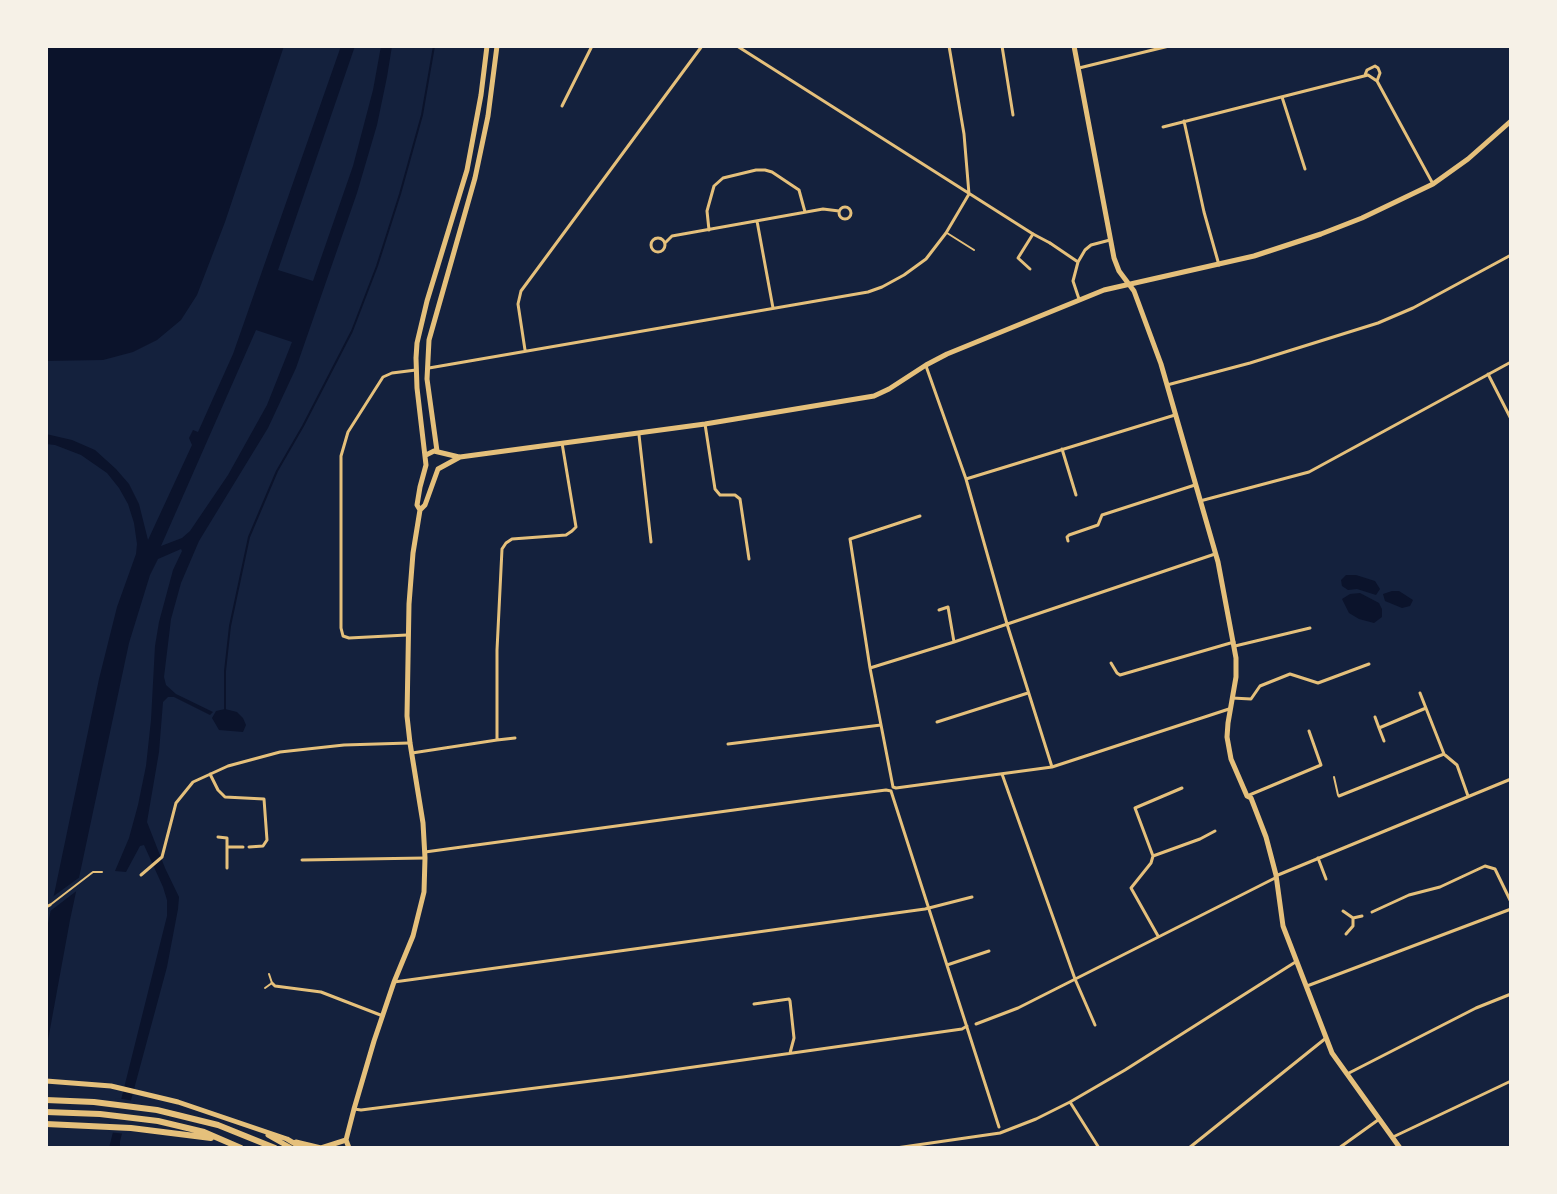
<!DOCTYPE html>
<html>
<head>
<meta charset="utf-8">
<style>
	body { margin:0 }
	#map { position:relative; width:1557px; height:1194px; overflow:hidden; background:#14213d; font-family:"Open Sans",sans-serif }
	canvas { display:block }
	.frame { position:absolute; inset:0; border:48px solid #f6f1e7; pointer-events:none }
</style>
</head>
<body>
<div id="map">
<canvas width="1557" height="1194"></canvas>
<div class="frame"></div>
</div>
<script>
const context = document.querySelector('canvas').getContext('2d');
context.lineJoin = 'round';
function paint(path, color) { context.fillStyle = color; context.fill(path, 'evenodd'); }
const toPath = rows => new Path2D(rows.map(r => 'M' + r).join(''));
function strokePath(path, color, width, dash) { context.strokeStyle = color; context.lineWidth = width; context.lineCap = dash ? 'butt' : 'round'; context.setLineDash(dash || []); context.stroke(path); }
paint(toPath([
	[46,46,284,46,225,222,197,295,181,320,157,340,133,352,103,360,46,361],
	[341,46,355,46,278,270,313,281,353,166,373,90,381,46,392,46,387,77,377,125,357,193,296,368,268,428,199,541,181,583,171,619,164,677,166,685,176,694,213,712,210,715,174,697,168,697,163,702,159,752,147,822,165,868,179,897,178,909,167,967,120,1141,120,1148,109,1148,167,916,167,900,163,887,144,845,140,846,126,872,115,871,129,838,138,805,146,766,151,720,155,646,159,622,173,570,182,551,181,549,158,559,150,575,129,643,70,920,46,1051,46,933,99,679,117,607,136,554,137,544,134,523,128,504,119,488,107,473,81,455,55,445,46,444,46,434,72,440,95,450,116,469,129,484,139,504,148,540,192,445,189,438,193,430,198,432,233,354],
	[256,330,292,342,267,405,228,475,190,531,182,538,161,546],
	[1346,575,1356,575,1375,581,1380,589,1376,595,1357,589,1348,590,1342,586,1341,580],
	[1392,591,1399,591,1413,600,1410,606,1402,608,1385,601,1383,594],
	[1360,593,1379,603,1382,609,1382,617,1374,623,1359,619,1349,613,1342,599,1350,594],
	[225,709,237,712,243,718,246,725,243,732,219,730,212,718,216,711]
]), '#0b132b');
paint(toPath([
	[80,877,79,889,49,912,51,898],
	[116,1098,135,1101,126,1134,108,1132]
]), '#14213d');
strokePath(toPath([
	[225,709,225,671,230,626,249,537,277,471,303,426,352,331,377,266,400,194,422,115,434,46]
]), '#0b132b', 2);
strokePath(toPath([
	[947,233,974,250],
	[1334,777,1338,795],
	[50,905,93,872,102,872],
	[265,988,272,983,269,974]
]), '#e5c07b', 2);
strokePath(toPath([
	[1033,234,1050,243],
	[1318,858,1326,879]
]), '#e5c07b', 3);
strokePath(toPath([
	[737,46,1033,234,1018,258,1030,269],
	[1002,46,1013,115],
	[1079,68,1169,46],
	[1365,75,1367,70,1375,66,1378,68,1380,73,1377,81],
	[1282,97,1305,169],
	[562,106,592,46],
	[1184,121,1204,212,1219,265],
	[1163,127,1368,75,1377,81,1433,184],
	'839 213a6 6 0 1 1 12 0a6 6 0 1 1-12 0Z',
	[757,221,773,308],
	[709,230,707,211,714,186,723,178,756,170,765,170,772,172,799,190,805,212],
	'651 245a7 7 0 1 1 14 0a7 7 0 1 1-14 0Z',
	[665,243,672,236,823,209,839,211],
	[1050,243,1078,262],
	[1079,299,1073,281,1078,262,1085,250,1091,245,1110,240],
	[525,350,518,304,521,291,702,46],
	[926,366,966,479,1007,624,1052,767],
	[429,368,868,292,882,287,904,275,926,259,946,233,969,194,964,134,949,46],
	[1488,374,1511,419],
	[1167,385,1250,363,1378,323,1413,308,1511,255],
	[705,424,715,489,720,495,735,495,740,499,749,559],
	[639,435,651,542],
	[1062,449,1076,495],
	[966,479,1175,415],
	[1200,501,1309,472,1511,362],
	[920,516,850,539,870,668,893,787,896,788,1052,767,1229,709],
	[1068,541,1067,537,1069,535,1098,525,1102,515,1195,485],
	[939,610,948,607,954,642],
	[407,635,349,638,343,636,341,628,341,456,348,432,383,377,392,373,416,370],
	[1235,646,1310,628],
	[1111,663,1117,673,1120,675,1234,642],
	[870,668,954,642,1215,554],
	[1420,693,1444,754],
	[1232,698,1251,699,1260,686,1290,674,1318,683,1369,664],
	[1375,717,1379,728],
	[937,722,1028,693],
	[497,740,515,738],
	[1384,741,1379,728,1426,708],
	[728,744,881,725],
	[412,753,497,740,497,650,502,549,506,543,512,539,566,535,572,531,576,527,562,443],
	[1445,755,1457,765,1468,796],
	[210,774,218,790,225,797,264,799,267,840,263,846,249,847],
	[1002,774,1075,979,1095,1025],
	[1247,796,1321,765,1309,731],
	[1339,796,1444,754],
	[218,837,227,838,227,868],
	[227,847,243,847],
	[425,852,815,799,886,790,891,791,999,1127],
	[1153,856,1200,839,1215,831],
	[302,860,425,858],
	[141,875,162,857,176,803,193,782,228,766,280,752,344,745,409,743],
	[1278,875,1511,779],
	[46,907,50,905],
	[1343,911,1353,918],
	[1372,912,1409,895,1440,887,1485,866,1495,869,1511,902],
	[1346,934,1353,926,1353,918,1362,916],
	[1158,936,1131,888,1151,863,1153,856,1135,808,1182,788],
	[947,965,989,951],
	[394,982,925,909,972,897],
	[272,983,275,986,321,992,383,1016],
	[1307,986,1511,909],
	[754,1004,789,999,790,1001,794,1038,790,1053],
	[976,1024,1018,1008,1275,878],
	[1347,1074,1476,1008,1511,994],
	[1070,1102,1099,1148],
	[354,1109,361,1110,623,1077,962,1029,967,1026],
	[1393,1137,1511,1081],
	[896,1148,1000,1133,1036,1119,1070,1102,1125,1070,1297,961],
	[1189,1148,1326,1038],
	[1339,1148,1378,1120]
]), '#e5c07b', 3);
strokePath(toPath([
	[1074,46,1114,258,1119,271,1134,291,1161,364,1218,562,1236,658,1236,677,1228,723,1227,737,1231,759,1247,796,1251,798,1266,837,1276,875,1283,926,1332,1053,1400,1148],
	[437,451,427,379,429,340,475,178,488,116,497,46],
	[426,455,434,451,459,457],
	[420,510,425,505,438,469,460,457,705,424,874,396,889,389,926,365,947,354,1104,290,1254,256,1321,234,1362,218,1433,184,1468,159,1511,121],
	[46,1081,111,1086,178,1102,287,1139,302,1148],
	[268,1135,291,1148],
	[296,1142,321,1148,346,1140],
	[349,1148,346,1140,354,1109,374,1041,394,982,413,936,424,892,425,858,423,823,410,743,407,716,409,604,413,553,420,510,417,505,420,487,426,465,417,388,416,358,417,343,427,301,467,170,481,95,487,46]
]), '#e5c07b', 5);
strokePath(toPath([
	[46,1100,94,1102,157,1110,218,1125,275,1148],
	[46,1112,100,1114,158,1121,204,1132,241,1148],
	[46,1124,131,1128,211,1138]
]), '#e5c07b', 6);
</script>
</body>
</html>
